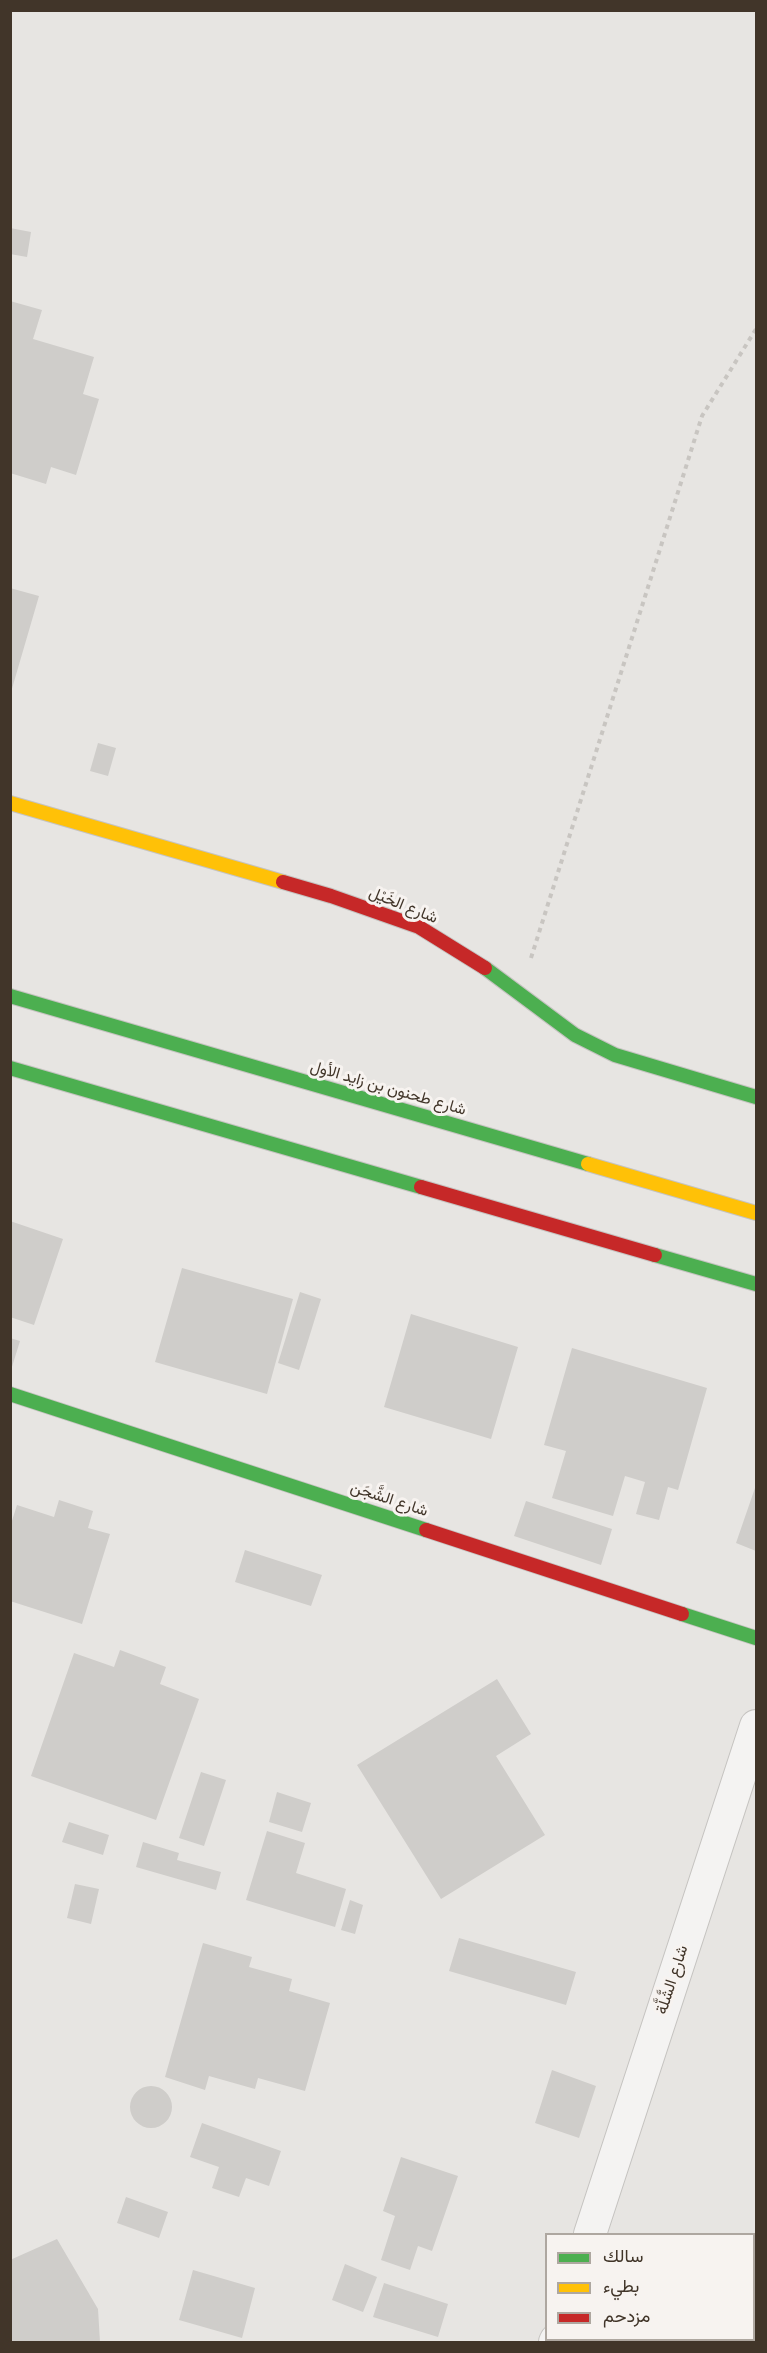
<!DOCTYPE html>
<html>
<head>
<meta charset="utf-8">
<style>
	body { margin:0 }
	#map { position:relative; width:767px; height:2353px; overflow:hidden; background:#e7e5e2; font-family:"Nunito Sans",Vazirmatn,sans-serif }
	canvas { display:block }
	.frame { position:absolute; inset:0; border:12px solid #413529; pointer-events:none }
	.legend { position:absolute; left:545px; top:2233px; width:210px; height:108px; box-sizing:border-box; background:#f7f3f0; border:2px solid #aea7a0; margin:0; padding:8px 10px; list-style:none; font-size:18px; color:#413529 }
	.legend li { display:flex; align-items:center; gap:12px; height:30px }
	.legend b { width:30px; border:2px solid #aea7a0 }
</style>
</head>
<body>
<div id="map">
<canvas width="767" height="2353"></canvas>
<div class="frame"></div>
<ul class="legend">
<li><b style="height:8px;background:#4caf50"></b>سالك</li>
<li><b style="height:8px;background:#ffc107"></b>بطيء</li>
<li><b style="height:8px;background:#c62828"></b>مزدحم</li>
</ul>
</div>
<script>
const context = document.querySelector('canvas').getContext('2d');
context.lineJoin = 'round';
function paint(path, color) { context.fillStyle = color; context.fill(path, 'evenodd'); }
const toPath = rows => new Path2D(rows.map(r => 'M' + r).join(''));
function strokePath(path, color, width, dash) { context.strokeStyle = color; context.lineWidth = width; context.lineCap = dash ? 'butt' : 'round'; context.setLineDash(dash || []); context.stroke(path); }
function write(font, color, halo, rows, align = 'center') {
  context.font = font + ' "Nunito Sans",Vazirmatn,sans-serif'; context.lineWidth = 6; context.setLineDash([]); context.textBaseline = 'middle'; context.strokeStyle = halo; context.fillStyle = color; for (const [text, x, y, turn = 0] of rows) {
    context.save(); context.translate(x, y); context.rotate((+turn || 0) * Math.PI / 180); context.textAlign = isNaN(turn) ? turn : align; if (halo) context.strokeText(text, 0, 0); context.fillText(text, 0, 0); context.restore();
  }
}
paint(toPath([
	[10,228,31,232,27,257,10,254],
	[10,301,42,310,33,339,94,357,83,394,99,399,76,475,51,467,46,484,10,473],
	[10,588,39,596,11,692,10,692],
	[98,743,116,748,108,776,90,771],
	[10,1221,63,1239,34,1325,10,1317],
	[182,1268,293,1299,267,1394,155,1362],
	[300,1292,321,1299,299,1370,278,1363],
	[411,1314,518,1347,491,1439,384,1407],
	[10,1338,20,1341,11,1370,10,1370],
	[572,1348,707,1388,678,1490,668,1487,659,1520,636,1514,645,1482,625,1476,613,1516,552,1498,566,1451,544,1445],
	[756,1485,756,1551,736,1543],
	[59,1500,93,1511,88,1528,110,1534,82,1624,10,1601,10,1527,17,1505,54,1517],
	[526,1501,612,1529,601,1565,514,1536],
	[245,1550,322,1575,311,1606,235,1582],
	[120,1650,166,1667,160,1684,199,1699,156,1820,31,1776,74,1653,114,1667],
	[497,1679,531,1734,496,1756,545,1835,441,1899,357,1765],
	[201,1772,226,1780,204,1846,179,1838],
	[277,1792,311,1803,302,1832,269,1822],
	[69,1822,109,1835,103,1855,62,1842],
	[267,1831,305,1843,296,1873,346,1889,335,1927,246,1900],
	[143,1842,179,1853,177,1860,221,1872,216,1890,136,1867],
	[75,1884,99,1889,91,1924,67,1918],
	[350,1900,363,1905,355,1934,341,1930],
	[459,1938,576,1972,566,2005,449,1971],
	[203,1943,252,1957,249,1967,292,1979,289,1991,330,2003,305,2091,258,2078,255,2089,209,2076,205,2090,165,2077],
	[552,2070,596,2086,579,2138,535,2123],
	'130 2107a21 21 0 1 1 42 0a21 21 0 1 1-42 0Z',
	[202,2123,281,2151,269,2186,246,2178,239,2197,212,2188,219,2167,190,2157],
	[401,2157,458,2176,432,2251,418,2246,410,2270,381,2260,395,2216,383,2211],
	[126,2197,168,2212,159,2238,117,2223],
	[57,2239,98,2309,100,2342,10,2342,10,2260],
	[345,2264,377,2277,363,2312,332,2300],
	[193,2270,255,2288,242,2338,179,2320],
	[754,2280,756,2281,756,2320,754,2319],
	[384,2283,448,2304,438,2337,373,2317],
	[646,2340,672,2340,671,2342]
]), '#cfcdca');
const street = toPath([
	[590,2234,756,1726],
	[555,2342,556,2340]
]);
const fast = toPath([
	[485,968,575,1035,615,1055,756,1097],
	[10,996,588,1164],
	[10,1068,421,1187],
	[655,1255,756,1284],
	[10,1394,426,1530],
	[682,1614,756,1638]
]);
const slow = toPath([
	[10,803,283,882],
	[588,1164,756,1213]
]);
const jam = toPath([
	[283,882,331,896,419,927,485,968],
	[421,1187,655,1255],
	[426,1530,682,1614]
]);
strokePath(street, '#c5c3c0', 34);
strokePath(fast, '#c5c3c0', 16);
strokePath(slow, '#c5c3c0', 16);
strokePath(jam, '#c5c3c0', 16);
strokePath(toPath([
	[531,958,702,416,756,329]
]), '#c8c5c1', 4, [4.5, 4.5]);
strokePath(street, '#f4f3f2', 32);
strokePath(fast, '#4caf50', 14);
strokePath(slow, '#ffc107', 14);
strokePath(jam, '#c62828', 14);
write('16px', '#413529', '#f7f3f0', [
	["شارع الخَيْل",403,906,22],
	["شارع طحنون بن زايد الأول",388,1089,16],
	["شارع الشَّجَن",389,1500,18],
	["شارع الشَّلَّة",673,1980,-72]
]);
</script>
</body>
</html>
